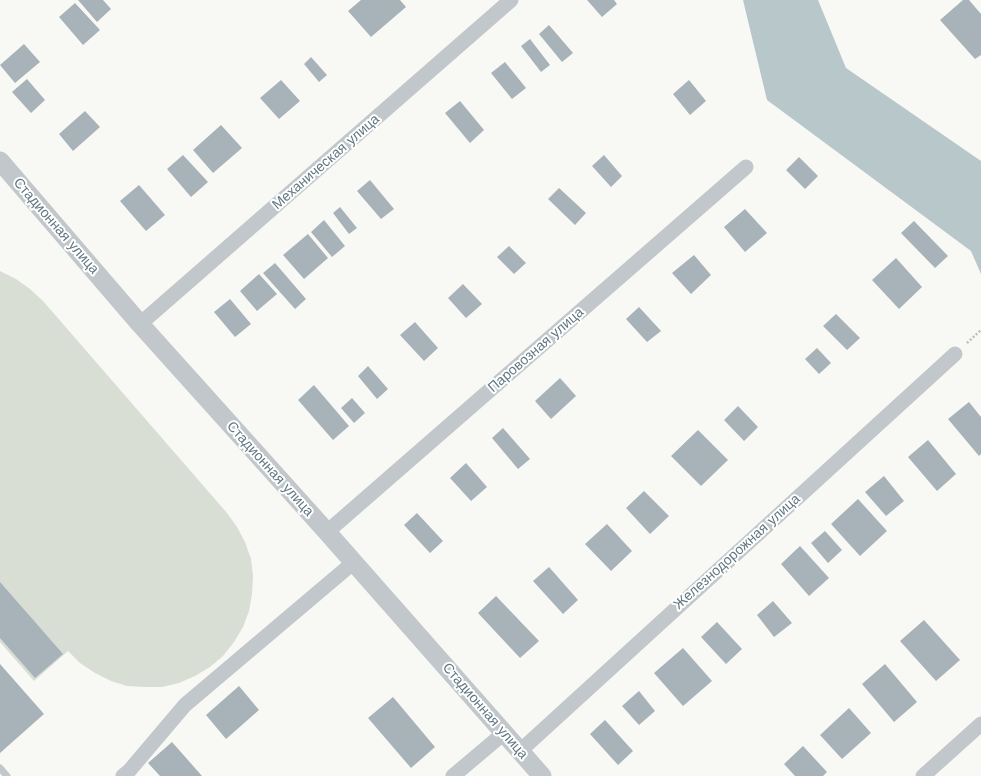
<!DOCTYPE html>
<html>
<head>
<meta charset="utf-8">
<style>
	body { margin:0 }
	canvas { display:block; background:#f8f8f5 }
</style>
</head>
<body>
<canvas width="981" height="776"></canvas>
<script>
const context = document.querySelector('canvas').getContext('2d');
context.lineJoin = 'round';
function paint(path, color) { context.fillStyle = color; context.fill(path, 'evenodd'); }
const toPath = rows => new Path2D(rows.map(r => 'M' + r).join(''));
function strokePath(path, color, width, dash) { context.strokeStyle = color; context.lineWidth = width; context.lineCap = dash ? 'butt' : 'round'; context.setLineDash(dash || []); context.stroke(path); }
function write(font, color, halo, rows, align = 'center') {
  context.font = font + ' "Work Sans",sans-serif'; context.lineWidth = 4; context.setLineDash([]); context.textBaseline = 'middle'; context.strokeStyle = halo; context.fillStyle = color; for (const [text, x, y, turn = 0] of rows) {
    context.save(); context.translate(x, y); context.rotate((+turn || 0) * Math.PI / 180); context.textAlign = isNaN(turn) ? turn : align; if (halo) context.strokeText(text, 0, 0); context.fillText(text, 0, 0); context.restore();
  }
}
paint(toPath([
	[0,271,16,279,30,289,43,301,227,513,237,527,245,542,251,559,253,576,252,594,249,611,243,627,234,642,223,656,210,667,195,676,179,683,162,687,145,687,127,686,111,681,95,673,80,663,68,651,34,681,0,642]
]), '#d8ded4');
paint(toPath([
	[743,0,818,0,846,68,981,161,981,274,971,251,767,100]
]), '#b7c7ca');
paint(toPath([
	[78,0,103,0,111,9,97,22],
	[361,0,400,0,406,7,371,37,348,11],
	[587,0,614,0,617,4,602,17],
	[963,0,969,0,981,14,981,55,975,59,940,20],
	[75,3,100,30,83,45,59,17],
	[549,25,573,53,562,62,539,34],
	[530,39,550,65,541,72,521,46],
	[24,44,40,62,15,83,0,65],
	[311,57,327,75,319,82,304,64],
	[505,62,526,88,512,99,491,73],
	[27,79,45,100,31,113,12,92],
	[281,80,300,101,279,119,260,98],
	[689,80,706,101,690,115,673,94],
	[460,101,484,130,470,143,445,113],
	[85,111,100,127,73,151,59,134],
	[221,125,242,148,213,173,193,150],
	[183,155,208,182,191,197,167,169],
	[604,155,622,176,611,187,592,166],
	[799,157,818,176,805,189,786,170],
	[370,180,394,209,381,219,357,191],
	[139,185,165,215,146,231,120,201],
	[559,188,586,213,575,225,548,199],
	[340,207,357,228,349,234,333,213],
	[745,209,767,233,745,252,724,227],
	[324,220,345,246,332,257,311,232],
	[914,221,948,256,935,268,901,233],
	[308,234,328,258,304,279,283,255],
	[509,246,526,263,514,274,497,257],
	[694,255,711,275,691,294,672,273],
	[896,258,922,287,899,309,872,280],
	[275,263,306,299,295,309,263,273],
	[259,274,277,294,257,311,240,291],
	[463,284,482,304,466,318,448,298],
	[230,299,251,324,235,337,214,312],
	[639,307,661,331,647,342,626,319],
	[836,314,860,338,847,350,823,326],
	[415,322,438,348,424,361,400,335],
	[817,348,831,363,819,374,805,359],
	[368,366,388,389,377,399,358,376],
	[560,378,576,396,551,419,535,401],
	[314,385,349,426,333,440,298,400],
	[352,398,365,413,354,423,341,408],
	[969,402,981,417,981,454,979,456,948,419],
	[738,406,758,427,744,441,724,420],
	[503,428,530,459,518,469,492,438],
	[698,430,728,460,701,486,671,456],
	[928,440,956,474,937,491,908,457],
	[466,463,487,487,471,501,450,478],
	[884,476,904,501,886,516,865,492],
	[644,491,669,516,650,534,626,508],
	[858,499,887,531,860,556,831,524],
	[417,513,443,541,430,553,404,525],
	[607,524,632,551,611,571,585,544],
	[825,531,842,550,828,563,811,543],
	[800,546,829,578,809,596,781,564],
	[549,567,578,600,563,614,533,581],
	[0,582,63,654,35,678,0,638],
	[496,596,539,641,520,658,478,613],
	[773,601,792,623,774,637,757,615],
	[924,620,960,660,936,681,900,641],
	[717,622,742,649,726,664,701,637],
	[683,648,712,681,683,706,654,673],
	[0,664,44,714,0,753],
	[885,664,917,702,894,722,862,684],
	[239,686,259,710,226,739,206,715],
	[639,691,655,711,639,725,622,706],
	[393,697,435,747,411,768,368,718],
	[849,708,871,733,842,759,820,735],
	[605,720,633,751,618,765,590,734],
	[172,742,202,776,160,776,148,763],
	[803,746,827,772,823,776,795,776,784,764]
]), '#a7b3b8');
strokePath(toPath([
	[967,343,981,330]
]), '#bbbfc2', 2.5, [2, 2]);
strokePath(toPath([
	[0,768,7,776]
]), '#c1c7ca', 7);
strokePath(toPath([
	[140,324,511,0],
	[327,532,746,167],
	[520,751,955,354],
	[123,776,129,771,185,705,354,562],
	[453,776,504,733],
	[923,776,981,724]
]), '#c1c7ca', 15);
strokePath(toPath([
	[0,161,140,324,327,532,542,776]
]), '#c1c7ca', 19);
write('14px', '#617783', '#fff', [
	["Механическая улица",326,162,-41],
	["Стадионная улица",56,226,49],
	["Паровозная улица",536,350,-41],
	["Стадионная улица",270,469,48],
	["Железнодорожная улица",737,552,-42],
	["Стадионная улица",485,711,49]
]);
</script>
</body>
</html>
